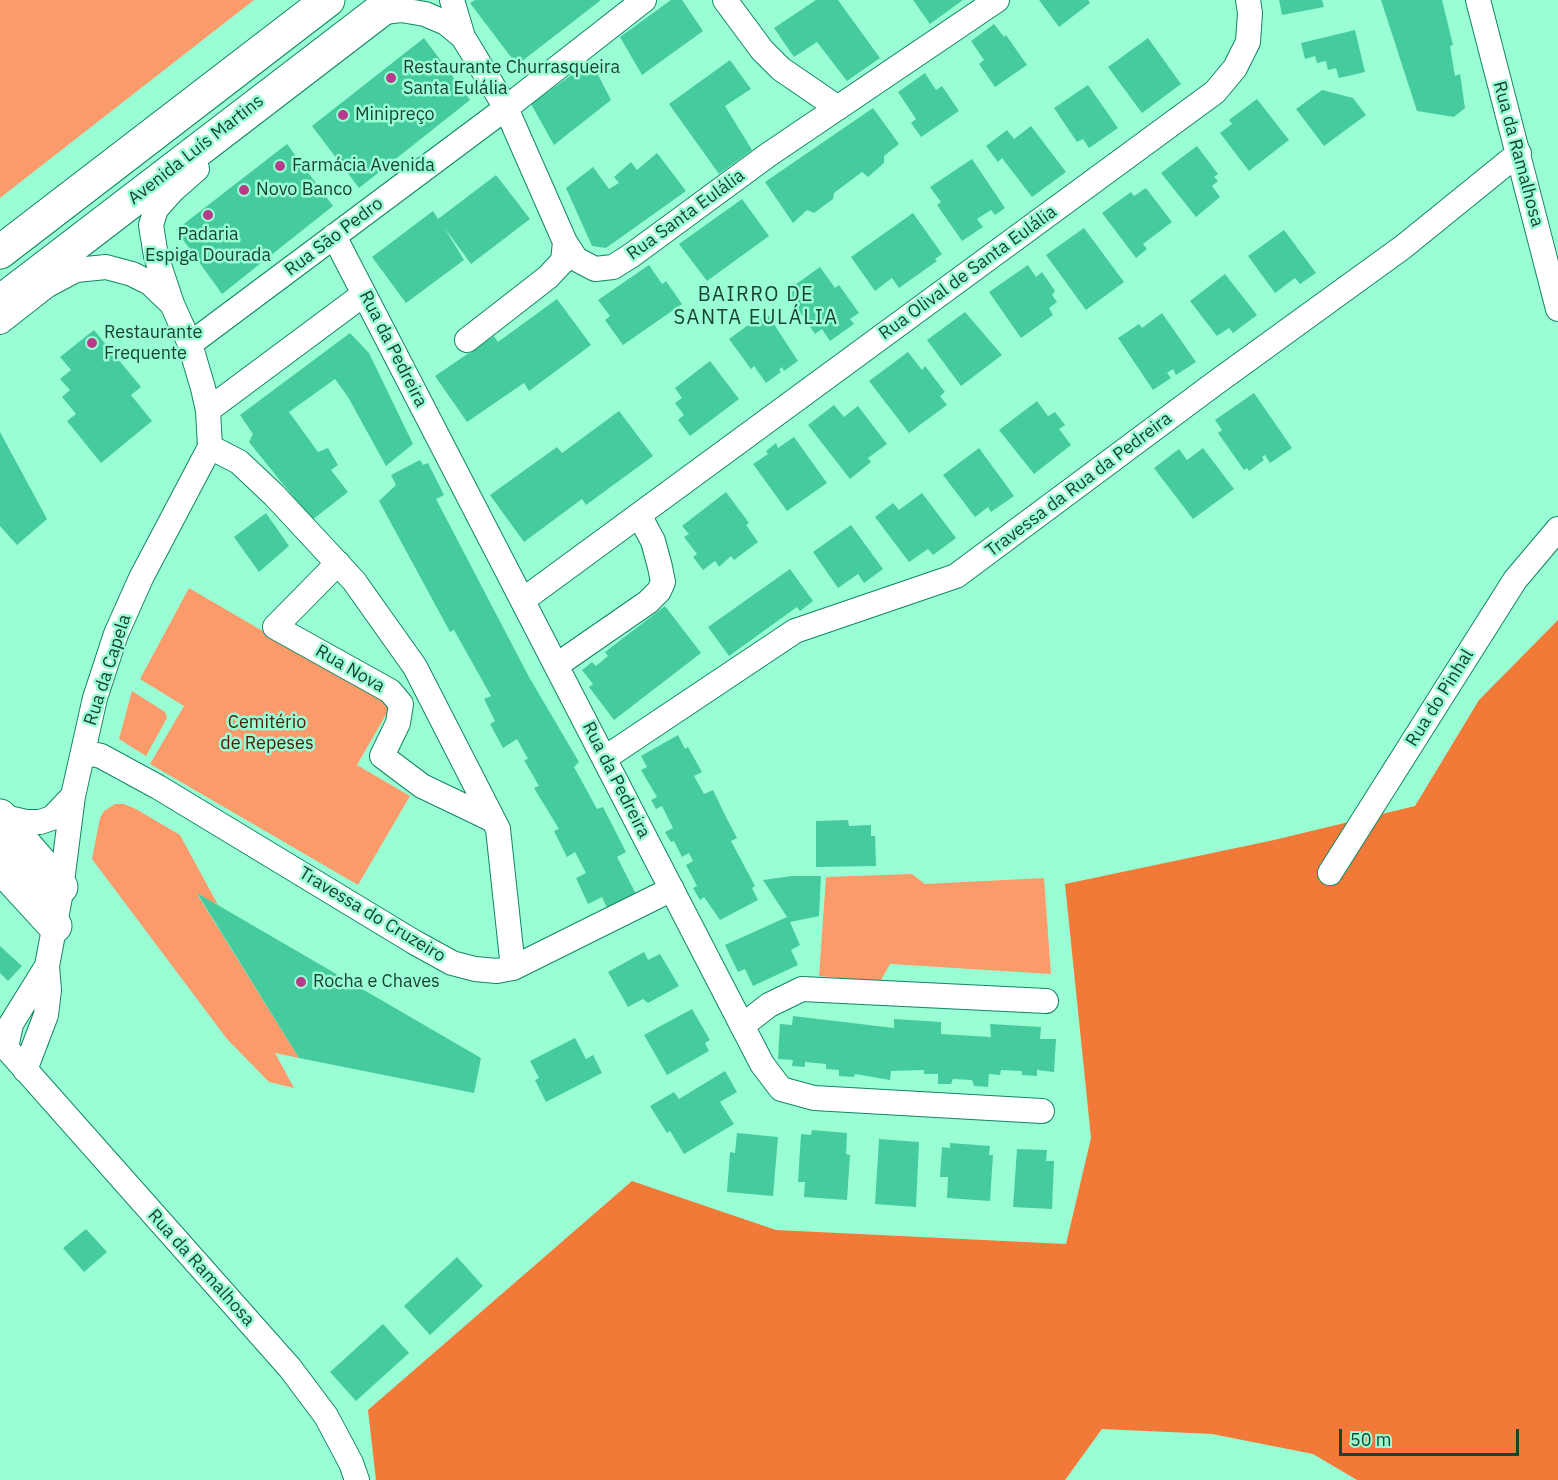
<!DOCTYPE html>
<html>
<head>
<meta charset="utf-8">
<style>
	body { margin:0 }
	#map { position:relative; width:1558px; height:1480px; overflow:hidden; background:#9afed5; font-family:"IBM Plex Sans",sans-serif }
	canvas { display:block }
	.scale { position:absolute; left:1339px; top:1429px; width:180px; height:27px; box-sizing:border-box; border:3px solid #184333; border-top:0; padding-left:8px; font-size:18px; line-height:21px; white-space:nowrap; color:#184333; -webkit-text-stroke:4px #9afed5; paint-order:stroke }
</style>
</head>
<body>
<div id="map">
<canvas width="1558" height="1480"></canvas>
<div class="scale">50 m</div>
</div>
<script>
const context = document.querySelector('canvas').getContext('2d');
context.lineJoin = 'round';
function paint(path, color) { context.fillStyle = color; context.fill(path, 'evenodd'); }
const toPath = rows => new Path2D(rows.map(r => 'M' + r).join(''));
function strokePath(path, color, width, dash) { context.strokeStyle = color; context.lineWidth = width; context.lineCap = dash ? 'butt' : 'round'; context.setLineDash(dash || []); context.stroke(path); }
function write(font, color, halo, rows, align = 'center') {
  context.font = font + ' "IBM Plex Sans",sans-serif'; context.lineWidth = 5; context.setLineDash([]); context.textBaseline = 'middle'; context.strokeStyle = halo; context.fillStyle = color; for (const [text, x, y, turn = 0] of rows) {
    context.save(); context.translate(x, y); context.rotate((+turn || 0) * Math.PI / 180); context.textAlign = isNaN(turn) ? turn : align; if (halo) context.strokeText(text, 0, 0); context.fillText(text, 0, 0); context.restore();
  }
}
paint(toPath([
	[0,0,254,0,0,198],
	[189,588,391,706,357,765,410,796,358,885,150,764,184,706,140,679],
	[132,691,165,712,167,718,146,756,119,739],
	[115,804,124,804,136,809,180,835,218,905,197,894,299,1058,275,1053,294,1088,269,1082,227,1039,92,859,100,818,104,811],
	[912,874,925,884,1044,878,1051,974,890,964,880,982,819,976,826,877]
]), '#fb9b6b');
paint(toPath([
	[1558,620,1558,1480,1357,1480,1313,1454,1212,1434,1102,1429,1065,1480,376,1480,368,1410,632,1181,776,1230,1066,1244,1091,1138,1065,884,1274,840,1415,806,1479,700]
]), '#f27937');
paint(toPath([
	[475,0,601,0,517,65,470,3],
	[671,0,682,0,703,31,642,75,620,37],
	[816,0,838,0,880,58,847,81,817,42,794,57,774,28],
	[913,0,963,0,930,24],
	[1039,0,1088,0,1090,3,1059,27],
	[1279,0,1322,0,1324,7,1282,15],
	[1381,0,1442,0,1453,45,1450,46,1455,76,1460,74,1465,108,1454,117,1417,111],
	[994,24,1004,37,1006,35,1027,65,995,87,979,64,984,60,971,41],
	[1355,30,1365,72,1339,78,1336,68,1328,70,1326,61,1317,63,1315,56,1305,59,1301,43],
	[424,38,470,100,359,188,312,126],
	[1148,38,1181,84,1142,113,1108,67],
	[730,60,751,89,725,106,752,150,719,174,669,104],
	[591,61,611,100,554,145,531,104],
	[925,73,936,90,942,86,959,111,921,137,911,123,916,119,898,92],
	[1088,85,1118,128,1089,148,1083,139,1077,142,1054,108],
	[1322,90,1353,98,1366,115,1324,146,1296,109],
	[1257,99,1289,140,1249,171,1220,133,1232,124,1229,120],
	[873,108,899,144,884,156,884,163,868,177,862,172,834,193,833,199,814,213,807,210,793,223,765,182],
	[1031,126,1066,172,1032,197,1002,158,998,162,986,146,1007,130,1014,139],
	[287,144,333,206,222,294,176,230],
	[1197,146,1218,174,1214,177,1218,181,1212,186,1220,197,1196,217,1161,173],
	[657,153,686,191,606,248,592,246,566,188,593,167,609,189,619,183,614,177,631,162,637,170],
	[972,159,1005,208,995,215,991,210,977,219,983,227,962,241,937,205,941,202,930,187],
	[496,175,530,219,471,264,444,227,464,260,406,303,372,257,433,211,438,219],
	[1146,188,1172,222,1143,244,1147,249,1136,258,1102,213,1131,192,1134,196],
	[742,199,769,236,707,281,679,244],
	[913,213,942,254,935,259,937,261,899,288,892,278,875,291,851,257],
	[1084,228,1124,282,1086,310,1046,255],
	[1284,230,1316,273,1300,284,1295,278,1275,293,1248,256],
	[649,265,662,284,666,281,682,304,623,345,605,320,610,316,598,300],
	[1028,265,1036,277,1042,272,1055,291,1052,295,1057,302,1049,308,1053,315,1021,338,989,292],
	[820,267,835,288,839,285,859,313,850,319,854,324,830,341,822,329,815,334,788,295,794,290,792,287],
	[1225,274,1257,315,1233,333,1229,328,1217,336,1190,301],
	[557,299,591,345,529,391,524,383,467,422,435,376,494,336,498,342],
	[766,312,798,361,784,371,782,367,779,370,781,372,766,383,754,366,751,369,729,339],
	[965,312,1002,355,961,386,927,340],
	[1162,313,1196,362,1176,375,1173,369,1167,373,1171,378,1153,390,1118,338,1139,324,1142,328],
	[94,330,141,387,131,395,152,421,101,463,67,421,76,414,62,397,70,390,60,379,71,370,60,357],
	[350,333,369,353,413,444,386,466,348,397,335,379,289,412,318,452,328,448,338,465,331,470,348,492,312,520,249,442,253,434,240,415],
	[908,352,922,370,925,366,945,392,940,396,947,405,909,433,869,381],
	[710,361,739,399,690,436,678,420,684,415,675,403,682,398,675,388],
	[1254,393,1292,448,1270,463,1265,455,1262,457,1264,460,1249,471,1247,468,1244,470,1218,433,1222,430,1215,420],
	[1037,401,1048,416,1055,412,1065,425,1059,429,1071,445,1034,474,999,430],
	[834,405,844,417,858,406,887,444,868,458,871,462,850,479,808,425],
	[619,411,653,456,586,505,582,499,524,542,490,495,557,447,562,453],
	[0,432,47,519,17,545,0,526],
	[794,437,827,483,787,511,753,464,768,454,766,451,776,443,778,448],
	[979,448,1014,496,991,512,988,507,975,517,943,475],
	[1203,448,1234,489,1193,519,1154,468,1179,449,1187,460],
	[420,460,423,465,428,463,444,495,436,499,529,677,579,762,574,767,597,809,603,807,626,852,617,857,636,894,607,908,602,897,588,904,576,878,586,873,575,852,567,857,554,831,559,829,534,788,539,786,524,760,528,759,517,739,503,748,490,724,495,721,484,699,491,696,454,630,450,632,379,501,396,485,391,475],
	[726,492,749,523,746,525,758,542,734,560,731,556,719,567,715,561,703,570,693,557,697,554,684,537,689,534,682,526],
	[922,493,956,538,933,555,928,549,909,562,875,517,893,503,899,510],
	[266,513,289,546,259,572,234,537],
	[851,525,883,569,864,583,858,574,838,588,813,552],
	[790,569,813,601,800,611,797,607,729,656,708,627],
	[665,606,701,653,614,720,589,687,593,684,582,670,592,662,596,666,608,656,605,652],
	[678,735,685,749,688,747,702,772,694,776,704,794,713,790,725,815,737,838,731,841,755,886,752,888,758,900,720,920,704,897,700,900,693,888,697,886,686,865,693,861,689,853,682,857,674,841,671,842,665,832,673,828,662,806,656,809,651,800,657,797,641,770,647,767,641,756],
	[848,820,849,826,871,825,871,836,875,836,876,866,816,867,816,821],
	[792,876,821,876,819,916,790,922,800,945,791,950,798,965,753,986,745,969,738,972,725,945,787,917,763,880],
	[197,893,481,1058,474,1093,299,1058],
	[0,946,22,966,8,981,0,973],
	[644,952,648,960,660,954,679,986,648,1003,643,999,628,1007,608,972],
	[692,1009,710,1040,705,1043,709,1051,667,1075,644,1035],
	[793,1016,894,1028,894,1019,941,1022,941,1034,991,1037,990,1024,1041,1027,1040,1039,1056,1039,1054,1072,1037,1070,1037,1076,1022,1075,1022,1071,1001,1070,1000,1075,989,1074,988,1087,974,1086,972,1080,953,1079,951,1084,938,1084,938,1074,924,1074,924,1070,891,1071,890,1080,855,1074,854,1077,839,1076,839,1070,826,1069,826,1064,805,1062,805,1067,792,1066,793,1060,778,1059,780,1024,792,1025],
	[575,1038,586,1059,593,1055,602,1073,546,1102,535,1080,539,1078,530,1061],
	[725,1071,737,1092,720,1102,734,1124,684,1154,670,1131,667,1133,650,1106,674,1092,679,1099],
	[812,1130,847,1133,846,1154,850,1155,847,1200,804,1197,805,1182,798,1182,801,1134,811,1135],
	[737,1133,778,1137,773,1196,727,1192,730,1152,735,1153],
	[879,1139,919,1142,916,1207,875,1204],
	[950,1143,990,1146,989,1155,993,1155,990,1201,947,1198,948,1177,940,1177,942,1147,950,1148],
	[1017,1149,1047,1150,1046,1161,1054,1161,1052,1209,1013,1207],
	[86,1229,107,1252,84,1272,63,1248],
	[457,1257,483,1286,430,1335,404,1306],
	[383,1324,409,1353,356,1401,330,1372]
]), '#45cb9d');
const minor = toPath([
	[452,0,463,37,506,108,565,242,576,259,595,269,613,267,632,255,768,155,997,0],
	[725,0,762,50,781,69,838,108],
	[1478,0,1558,309],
	[376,13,401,10,425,14,446,23,463,37],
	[334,236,762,1064,781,1089,814,1098,1042,1111],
	[0,322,46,286,76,270,106,267,132,274,150,283,171,303],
	[467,340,548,277,563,261,565,242],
	[190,344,506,108,644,0],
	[208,410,364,294],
	[210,447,239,462,274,495,354,581,415,667,498,829,513,968],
	[338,563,275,627,390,691,401,704,398,723,382,756,422,786,493,820],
	[523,600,1215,92,1235,68,1248,42,1250,13,1248,0],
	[557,665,648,602,659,591,663,582,660,567,653,541,639,515],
	[83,752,101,756,158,787,414,942,452,963,475,969,497,971,513,968,672,889],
	[605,758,795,631,956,576,1214,384,1403,247,1519,153],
	[0,816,26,822,40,822,52,818,73,796],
	[0,842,32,878],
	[1330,873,1515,580,1558,529],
	[742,1026,769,1005,802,989,1046,1001],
	[0,1041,290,1368,326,1416,351,1463,357,1480],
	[6,1048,11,1024,47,966,60,897,73,796,95,698,116,634,141,578,210,447,208,410,203,388,190,344,172,304,156,256,151,225,156,209,172,191,197,169],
	[25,1070,46,1015,49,990,47,966]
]);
const primary = toPath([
	[0,252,328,0],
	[0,302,394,0],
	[0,816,61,887],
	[0,866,55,926]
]);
strokePath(minor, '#118663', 26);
strokePath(primary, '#118663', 35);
strokePath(minor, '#fff', 24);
strokePath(primary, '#fff', 33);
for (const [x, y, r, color] of [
	[391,78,6,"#b83b89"],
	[343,115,6,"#b83b89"],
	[280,166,6,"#b83b89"],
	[244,190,6,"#b83b89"],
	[208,215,6,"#b83b89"],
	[92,343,6,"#b83b89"],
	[301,982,6,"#b83b89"]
]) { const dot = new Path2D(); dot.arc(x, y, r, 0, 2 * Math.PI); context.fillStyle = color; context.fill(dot); strokePath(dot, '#9afed5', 2); }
write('18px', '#184333', '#9afed5', [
	["Restaurante Churrasqueira",403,68],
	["Santa Eulália",403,89],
	["Minipreço",355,115],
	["Farmácia Avenida",292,166],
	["Novo Banco",256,190],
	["Padaria",208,235,"center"],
	["Espiga Dourada",208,256,"center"],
	["Restaurante",104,333],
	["Frequente",104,354],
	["Rocha e Chaves",313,982]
], 'left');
write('18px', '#184333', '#9afed5', [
	["Avenida Luís Martins",196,150,-38],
	["Rua da Ramalhosa",1518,154,75],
	["Rua Santa Eulália",686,215,-36],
	["Rua São Pedro",334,237,-37],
	["Rua Olival de Santa Eulália",968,273,-36],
	["Rua da Pedreira",393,349,63],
	["Travessa da Rua da Pedreira",1079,485,-37],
	["Rua Nova",350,669,30],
	["Rua da Capela",108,670,-72],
	["Rua do Pinhal",1440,698,-58],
	["Rua da Pedreira",616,780,63],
	["Travessa do Cruzeiro",372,915,31],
	["Rua da Ramalhosa",201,1268,48]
]);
write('18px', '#502107', '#9afed5', [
	["Cemitério",267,723],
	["de Repeses",267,744]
]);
context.letterSpacing = '1.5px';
write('20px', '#184333', '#9afed5', [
	["BAIRRO DE",756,295],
	["SANTA EULÁLIA",756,318]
]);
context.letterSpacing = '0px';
</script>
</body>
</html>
